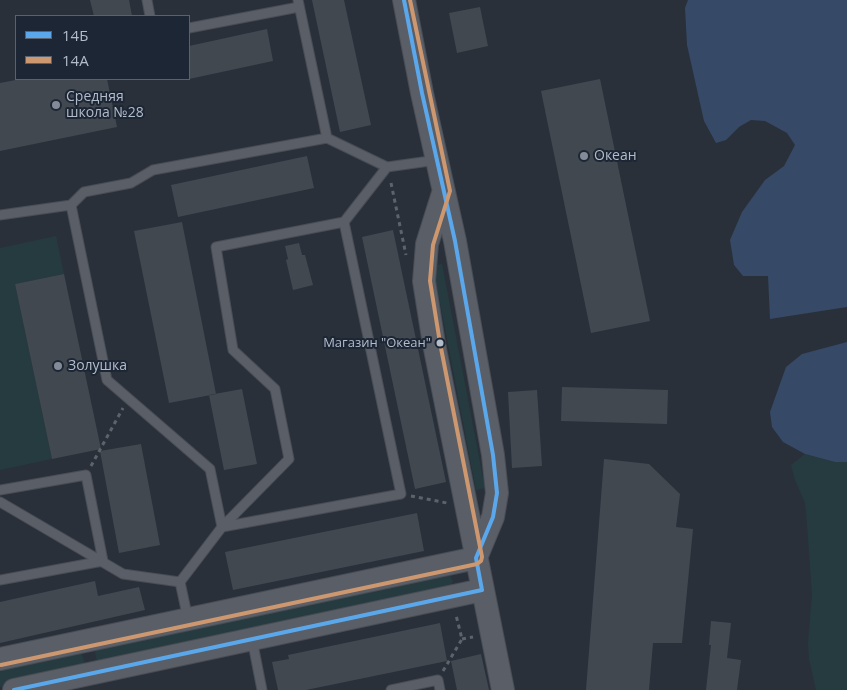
<!DOCTYPE html>
<html>
<head>
<meta charset="utf-8">
<style>
	body { margin:0 }
	#map { position:relative; width:847px; height:690px; overflow:hidden; background:#29303a; font-family:"Open Sans",sans-serif }
	canvas { display:block }
	.legend { position:absolute; left:15px; top:15px; width:175px; height:65px; box-sizing:border-box; background:#1c2634; border:1px solid #586270; margin:0; padding:6px 9px; list-style:none; font-size:15px; color:#b3bcca }
	.legend li { display:flex; align-items:center; gap:10px; height:25px }
	.legend b { width:25px; border:1px solid #586270 }
</style>
</head>
<body>
<div id="map">
<canvas width="847" height="690"></canvas>
<ul class="legend">
<li><b style="height:6px;background:#5aa8eb"></b>14Б</li>
<li><b style="height:6px;background:#cd976f"></b>14А</li>
</ul>
</div>
<script>
const context = document.querySelector('canvas').getContext('2d');
context.lineJoin = 'round';
function paint(path, color) { context.fillStyle = color; context.fill(path, 'evenodd'); }
const toPath = rows => new Path2D(rows.map(r => 'M' + r).join(''));
function strokePath(path, color, width, dash) { context.strokeStyle = color; context.lineWidth = width; context.lineCap = dash ? 'butt' : 'round'; context.setLineDash(dash || []); context.stroke(path); }
function write(font, color, halo, rows, align = 'center') {
  context.font = font + ' "Open Sans",sans-serif'; context.lineWidth = 4; context.setLineDash([]); context.textBaseline = 'middle'; context.strokeStyle = halo; context.fillStyle = color; for (const [text, x, y, turn = 0] of rows) {
    context.save(); context.translate(x, y); context.rotate((+turn || 0) * Math.PI / 180); context.textAlign = isNaN(turn) ? turn : align; if (halo) context.strokeText(text, 0, 0); context.fillText(text, 0, 0); context.restore();
  }
}
paint(toPath([
	[56,236,64,274,15,284,52,459,0,470,0,248],
	[442,264,485,488,476,490,433,266],
	[805,454,835,462,847,462,847,690,816,690,809,659,808,643,812,594,806,511,805,503,795,480,791,465],
	[449,574,453,581,450,588,98,666,94,648],
	[81,651,86,668,0,687,0,669]
]), '#263b3f');
paint(toPath([
	[688,0,847,0,847,307,770,319,768,276,743,276,734,265,730,240,742,212,765,180,784,166,795,145,787,133,765,121,751,120,739,127,726,140,716,143,704,121,687,45,685,8],
	[847,342,847,462,835,462,805,454,783,442,772,427,770,412,786,367,802,354]
]), '#364966');
paint(toPath([
	[90,0,129,0,132,16,94,16],
	[312,0,344,0,371,125,340,132],
	[480,7,488,46,457,53,449,13],
	[267,29,273,61,189,79,189,46],
	[21,79,107,79,117,127,0,151,0,83],
	[600,79,650,321,591,333,541,91],
	[307,156,314,188,178,217,171,185],
	[182,222,216,394,169,403,134,231],
	[393,230,446,482,415,489,362,237],
	[299,243,302,255,305,255,313,285,293,290,286,260,288,259,285,246],
	[64,274,101,449,52,459,15,284],
	[562,387,668,390,667,424,561,421],
	[242,389,257,464,224,470,209,395],
	[537,390,542,466,512,468,508,392],
	[141,444,160,545,119,553,100,451],
	[604,459,649,464,680,494,676,527,693,529,682,643,653,643,649,690,586,690],
	[417,513,424,551,233,590,225,552],
	[95,581,98,596,139,587,145,610,0,643,0,602],
	[711,621,731,623,727,658,741,660,737,690,706,690,711,645,709,645],
	[440,623,447,661,306,690,278,690,272,662,289,659,288,655],
	[481,654,489,690,457,690,451,661]
]), '#424850');
const service = toPath([
	[147,0,150,16],
	[298,0,327,138],
	[189,28,299,7],
	[71,205,84,192,131,183,153,170,327,138,387,167,437,160],
	[0,215,71,205,107,380,210,469,222,527,180,582],
	[0,490,86,475,103,561,0,580],
	[0,502,123,574,180,582,188,619],
	[222,527,289,459,275,389,233,350,216,247,344,222,387,167],
	[222,527,401,494,344,222],
	[252,639,262,690],
	[391,690,438,680,440,690]
]);
const tertiary = toPath([
	[404,0,422,93,455,241,493,455,497,493,493,517,476,558],
	[443,193,427,244,424,281,434,344,503,690],
	[0,659,476,558],
	[14,690,482,590]
]);
strokePath(service, '#484c54', 11);
strokePath(tertiary, '#484c54', 24);
strokePath(toPath([
	[391,183,406,255],
	[91,466,123,408],
	[411,496,447,503],
	[462,639,473,637],
	[443,671,462,639,456,615]
]), '#5d636a', 3, [4, 4]);
strokePath(service, '#5a5e66', 9);
strokePath(tertiary, '#5a5e66', 22);
strokePath(toPath([
	[14,690,482,590,476,558,493,517,497,493,493,455,455,241,422,93,404,0]
]), '#5aa8eb', 4);
strokePath(toPath([
	[1,665,477,564,481,561,482,557,440,343,430,281,433,245,450,191,410,0]
]), '#cd976f', 4);
for (const [x, y, r, color] of [
	[56,105,5,"#838b98"],
	[584,156,5,"#838b98"],
	[440,343,4.5,"#b3bcca"],
	[58,366,5,"#838b98"]
]) { const dot = new Path2D(); dot.arc(x, y, r, 0, 2 * Math.PI); context.fillStyle = color; context.fill(dot); strokePath(dot, '#1c2634', 2); }
write('13px', '#b3bcca', '#1c2634', [
	["Магазин \"Океан\"",431,343]
], 'right');
write('14px', '#b3bcca', '#1c2634', [
	["Средняя",66,97],
	["школа №28",66,113],
	["Океан",594,156],
	["Золушка",68,366]
], 'left');
</script>
</body>
</html>
